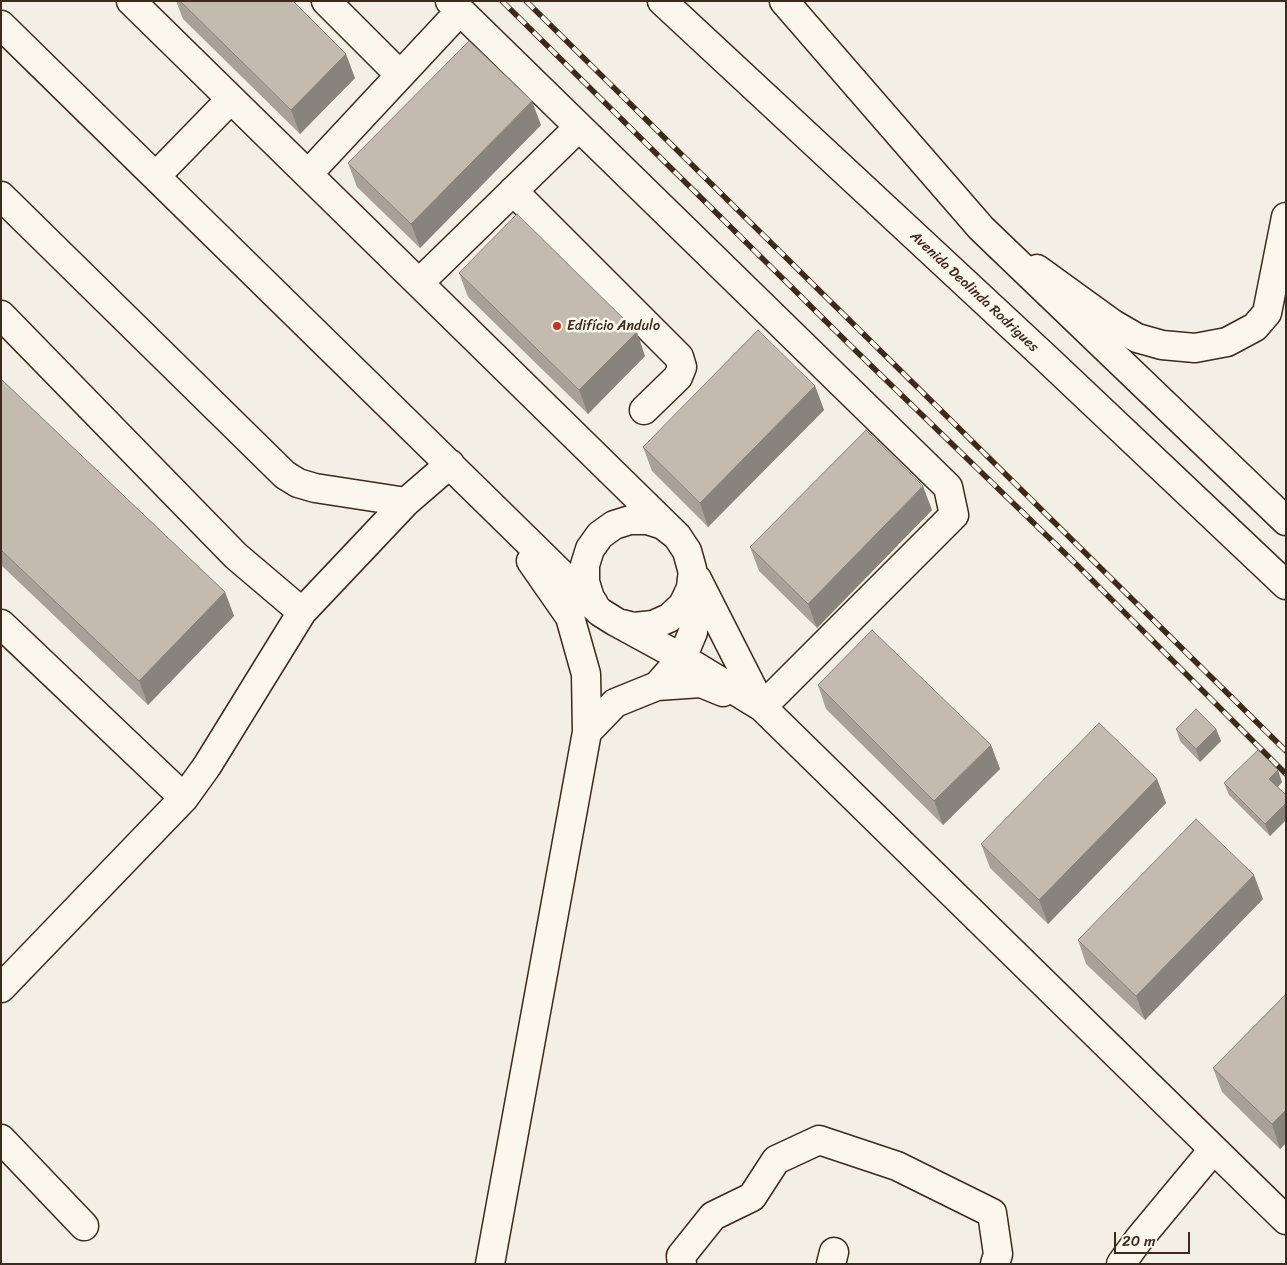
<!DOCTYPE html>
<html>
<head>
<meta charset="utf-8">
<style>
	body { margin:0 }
	#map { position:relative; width:1287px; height:1265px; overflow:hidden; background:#f3efe4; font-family:Sriracha,sans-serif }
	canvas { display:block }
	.frame { position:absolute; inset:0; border:2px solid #3b2a1e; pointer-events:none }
	.scale { position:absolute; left:1114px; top:1232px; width:76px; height:22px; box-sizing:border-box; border:2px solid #3b2a1e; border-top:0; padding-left:6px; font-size:15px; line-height:18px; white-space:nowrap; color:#3b2a1e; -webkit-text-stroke:4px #fbf7ec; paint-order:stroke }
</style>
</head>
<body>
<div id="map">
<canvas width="1287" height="1265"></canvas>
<div class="frame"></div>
<div class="scale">20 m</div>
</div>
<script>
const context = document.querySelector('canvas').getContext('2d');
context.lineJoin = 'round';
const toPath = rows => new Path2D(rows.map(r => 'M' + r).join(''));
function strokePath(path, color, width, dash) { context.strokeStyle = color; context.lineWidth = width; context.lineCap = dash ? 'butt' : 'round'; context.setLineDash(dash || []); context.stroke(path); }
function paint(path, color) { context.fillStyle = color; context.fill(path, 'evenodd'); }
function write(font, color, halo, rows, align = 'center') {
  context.font = font + ' Sriracha,sans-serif'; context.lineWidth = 5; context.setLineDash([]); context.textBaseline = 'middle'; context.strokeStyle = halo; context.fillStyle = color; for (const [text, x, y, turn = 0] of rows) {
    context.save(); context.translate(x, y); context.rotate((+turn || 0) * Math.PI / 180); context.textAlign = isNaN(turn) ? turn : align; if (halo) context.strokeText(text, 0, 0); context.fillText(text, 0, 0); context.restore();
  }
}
const minor = toPath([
	[131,1,677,536],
	[326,1,400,75],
	[450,1,948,487,954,515,762,707],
	[1,25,600,612,616,622,682,658,762,707,1286,1220],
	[308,174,460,11],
	[156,176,231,99],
	[513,191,679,357,682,367,678,377,644,410],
	[1,196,285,475,298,483,315,488,406,502],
	[1037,269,1113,324,1137,338,1162,345,1195,348,1227,342,1255,327,1267,313,1286,217],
	[419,283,579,127],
	[1,315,236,556,302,612],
	[697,579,762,707],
	[594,604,590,598,585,582,585,565,590,549,600,535,614,525,630,520,647,520,663,525,677,536,687,551,692,569,696,601,693,632,682,658,657,686],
	[1,624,184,798],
	[622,624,634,627,653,625,669,618,683,605,691,588,692,578],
	[587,732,615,703,657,686,701,683,723,692],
	[1,988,184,798,207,766,302,612,406,502,450,464],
	[1,1139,84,1226],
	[490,1264,587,732,586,674,570,617,531,561],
	[682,1264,681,1256,713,1216,752,1197,776,1160,819,1140,897,1166,992,1213,998,1254,995,1264],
	[831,1264,834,1252],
	[1121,1264,1139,1239,1213,1150]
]);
const highway = toPath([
	[662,1,1046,358,1286,585],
	[784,1,981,228,1286,521]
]);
strokePath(minor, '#3b2a1e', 31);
strokePath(highway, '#3b2a1e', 31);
strokePath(minor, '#fbf7ec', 28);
strokePath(highway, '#fbf7ec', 28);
const rail = toPath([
	[502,1,856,351,1076,564,1286,774],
	[526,1,1286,751]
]);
strokePath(rail, '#3b2a1e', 5.5);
strokePath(rail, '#fbf7ec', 4, [11]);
paint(toPath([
	[176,1,293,1,355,78,300,134,183,19],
	[541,125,420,248,357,187,348,163],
	[459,273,645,356,588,414,468,297],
	[1,379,225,592,234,616,148,705,1,565],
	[815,386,824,410,708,527,652,471,643,447],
	[932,510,817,628,759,571,750,547],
	[818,685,991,745,1000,769,943,825,826,709],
	[1176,729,1216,729,1221,741,1200,762,1180,741],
	[1157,779,1166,803,1048,924,990,868,981,844],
	[1282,782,1278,787,1286,795,1286,820,1270,836,1229,795,1224,783],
	[1263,899,1145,1020,1086,964,1078,940],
	[1286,994,1286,1143,1280,1149,1222,1092,1213,1068]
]), '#a8a197');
paint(toPath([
	[346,54,355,78,300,134,291,110],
	[532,101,541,125,420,248,411,224],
	[637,332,645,356,588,414,579,390],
	[815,386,824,410,708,527,700,503],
	[923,486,932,510,817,628,808,604],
	[225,592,234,616,148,705,139,681],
	[1216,729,1221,741,1200,762,1196,749],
	[991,745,1000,769,943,825,934,801],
	[1278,770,1282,782,1274,791,1269,779],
	[1157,779,1166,803,1048,924,1039,900],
	[1286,803,1286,820,1270,836,1265,824],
	[1254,875,1263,899,1145,1020,1136,996],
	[1286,1110,1286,1143,1280,1149,1272,1124]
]), '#88837b');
const building = toPath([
	[180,1,293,1,346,54,291,110,180,1],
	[469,41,532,101,411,224,348,163,469,41],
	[517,214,637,332,579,390,459,273,517,214],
	[758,330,815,386,700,503,643,447,758,330],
	[1,379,225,592,139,681,1,550,1,379],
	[866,430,923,486,808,604,750,547,866,430],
	[872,630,991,745,934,801,818,685,872,630],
	[1196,709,1216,729,1196,749,1176,729,1196,709],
	[1099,723,1157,779,1039,900,981,844,1099,723],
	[1258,750,1278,770,1269,779,1286,795,1286,803,1265,824,1224,783,1258,750],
	[1196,819,1254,875,1136,996,1078,940,1196,819],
	[1286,994,1286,1110,1272,1124,1213,1068,1286,994]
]);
paint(building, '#c3bbb0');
strokePath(building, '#88837b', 1);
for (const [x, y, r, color] of [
	[557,326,5,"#c8321e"]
]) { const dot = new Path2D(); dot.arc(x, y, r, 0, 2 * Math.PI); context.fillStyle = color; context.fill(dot); strokePath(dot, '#fbf7ec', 2); }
write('14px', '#3b2a1e', '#fbf7ec', [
	["Avenida Deolinda Rodrigues",974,292,43]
]);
write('14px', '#3b2a1e', '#fbf7ec', [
	["Edifício Andulo",567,326]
], 'left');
</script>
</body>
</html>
